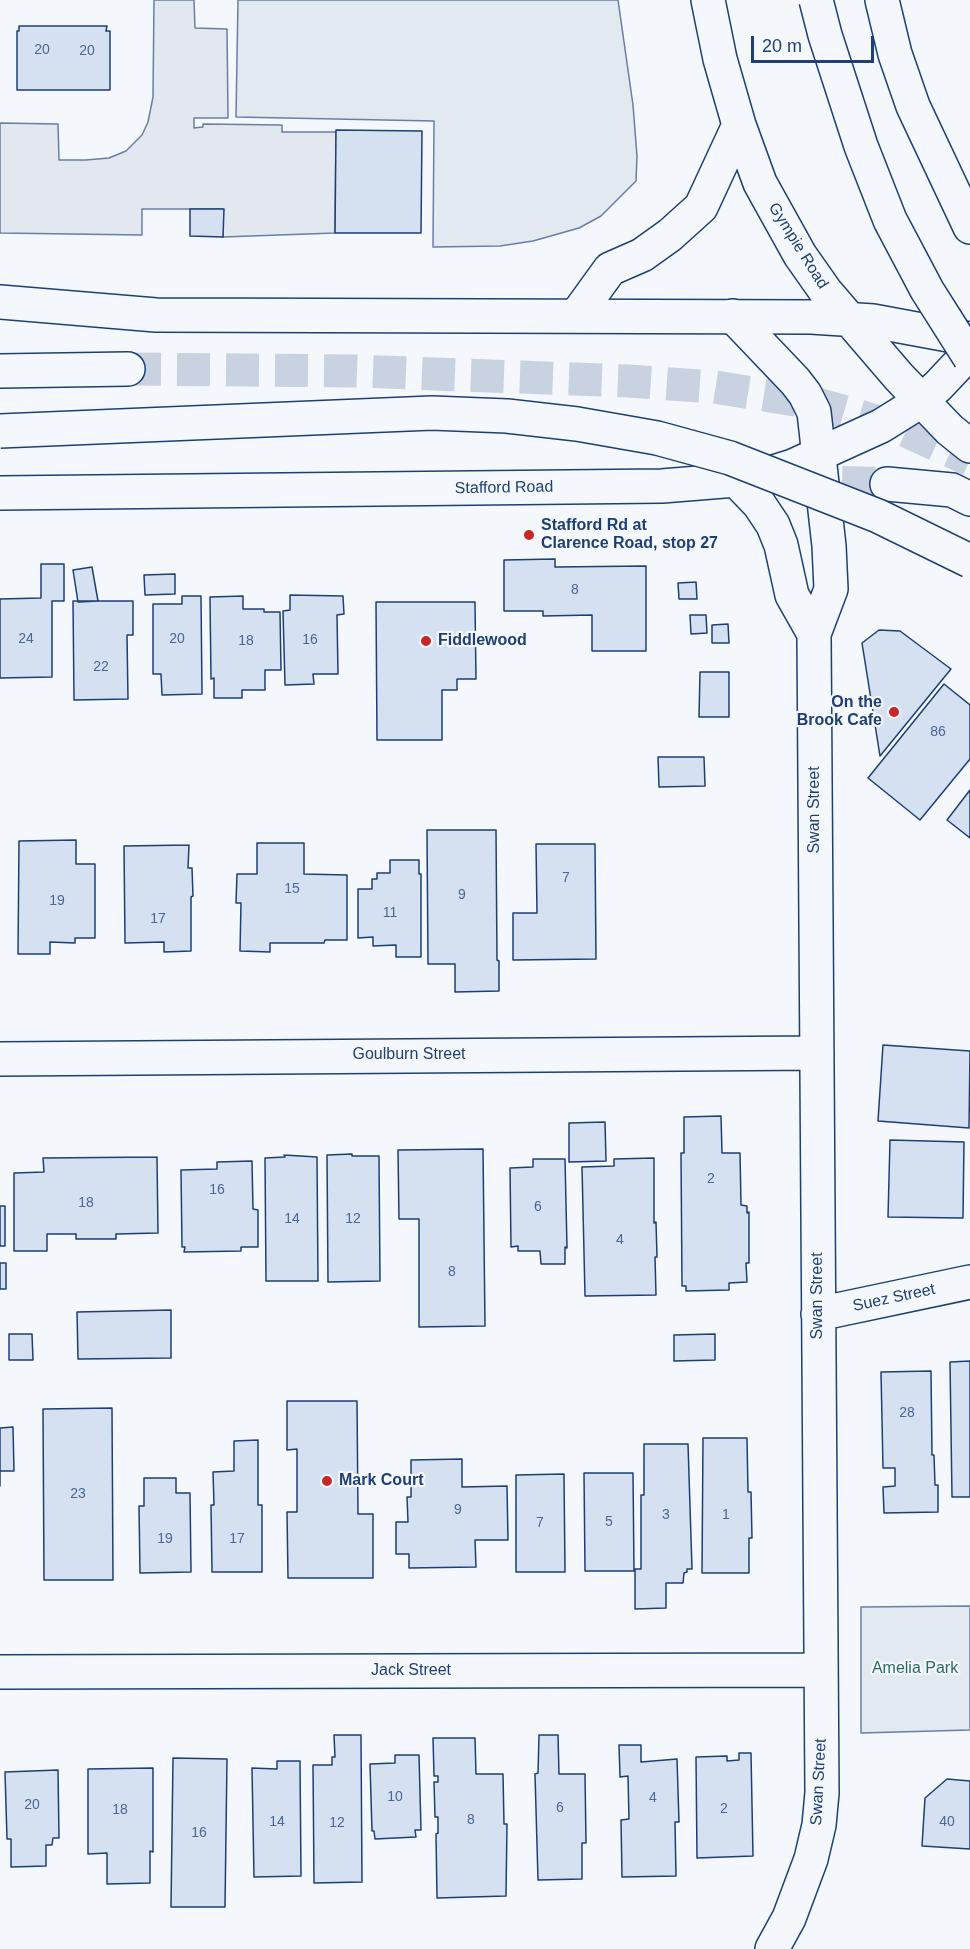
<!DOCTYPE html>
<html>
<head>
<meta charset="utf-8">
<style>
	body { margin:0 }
	#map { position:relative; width:970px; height:1949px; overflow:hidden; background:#f4f7fb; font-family:Arial,sans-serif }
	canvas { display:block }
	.scale { position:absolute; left:751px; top:36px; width:123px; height:27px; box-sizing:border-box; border:3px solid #1d3f73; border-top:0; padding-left:8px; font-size:18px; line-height:21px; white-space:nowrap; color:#1d3f73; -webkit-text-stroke:4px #f4f7fb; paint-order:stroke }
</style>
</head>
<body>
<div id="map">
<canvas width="970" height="1949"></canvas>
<div class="scale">20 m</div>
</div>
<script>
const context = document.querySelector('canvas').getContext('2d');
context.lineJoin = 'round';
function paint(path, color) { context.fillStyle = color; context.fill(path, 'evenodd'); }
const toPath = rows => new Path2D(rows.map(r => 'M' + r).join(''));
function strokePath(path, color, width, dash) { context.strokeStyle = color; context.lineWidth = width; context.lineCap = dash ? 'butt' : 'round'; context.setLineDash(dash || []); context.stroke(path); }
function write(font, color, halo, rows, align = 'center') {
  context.font = font + ' Arial,sans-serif'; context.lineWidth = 4.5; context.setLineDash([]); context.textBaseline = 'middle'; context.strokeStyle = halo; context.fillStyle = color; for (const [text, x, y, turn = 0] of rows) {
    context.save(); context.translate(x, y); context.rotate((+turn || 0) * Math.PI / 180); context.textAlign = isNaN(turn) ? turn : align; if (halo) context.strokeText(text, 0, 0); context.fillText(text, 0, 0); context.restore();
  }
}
const green = toPath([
	[238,0,618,0,633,105,637,156,636,181,601,216,579,228,533,241,500,246,433,247,434,121,236,117,238,0],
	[970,1606,970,1730,861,1733,861,1607,970,1606]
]);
paint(green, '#e3e9f0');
strokePath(green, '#687fa3', 1.5);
const parking = toPath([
	[154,0,194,0,195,28,227,29,228,118,194,118,194,128,203,127,203,124,282,125,282,132,336,132,335,233,223,237,223,209,142,209,142,235,0,233,0,123,58,124,59,160,86,160,109,158,126,151,142,135,148,122,153,97,154,0]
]);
paint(parking, '#e3e8f0');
strokePath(parking, '#687fa3', 1.5);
const building = toPath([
	[19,26,107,26,106,31,110,31,110,90,17,90,17,31,19,31,19,26],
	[336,130,422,131,421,233,335,233,336,130],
	[190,209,224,209,223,237,190,236,190,209],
	[555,559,555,567,646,566,646,651,592,651,592,615,543,616,543,611,504,611,504,560,555,559],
	[41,564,64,564,64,601,52,601,52,677,0,678,0,599,41,598,41,564],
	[92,567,98,601,78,602,73,570,92,567],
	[175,574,175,594,145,595,144,575,175,574],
	[696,582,697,599,679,599,678,583,696,582],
	[290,595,343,596,344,614,337,615,338,674,313,674,314,684,285,685,283,611,290,610,290,595],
	[182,596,201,596,202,694,162,695,161,674,153,674,153,604,182,604,182,596],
	[243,596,243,609,264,609,264,612,280,612,281,670,265,670,265,690,242,690,242,698,214,698,214,678,211,679,210,597,243,596],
	[73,601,133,601,133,635,127,635,128,699,74,700,73,601],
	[376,602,475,602,476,679,457,679,457,690,442,690,442,740,377,740,376,602],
	[690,615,706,615,707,633,691,634,690,615],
	[728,624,729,643,712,643,712,625,728,624],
	[879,630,900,631,951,669,880,756,862,643,879,630],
	[700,672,729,672,729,717,699,717,700,672],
	[944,684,970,705,970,759,920,820,868,778,944,684],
	[658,757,704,757,705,786,659,787,658,757],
	[970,790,970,838,947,820,970,790],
	[427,830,496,830,497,960,499,961,499,991,455,992,455,964,428,964,427,830],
	[76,840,76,864,95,864,95,938,75,938,75,943,50,942,50,954,18,954,19,841,76,840],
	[257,843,304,843,304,874,347,875,347,940,325,940,324,943,270,943,270,952,240,951,241,903,236,903,237,874,257,874,257,843],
	[536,844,595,844,596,959,513,960,513,913,537,913,536,844],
	[189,845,188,868,192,868,193,896,191,897,191,951,164,952,164,942,125,943,124,846,189,845],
	[390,860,419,860,419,874,421,874,421,957,396,957,396,945,373,946,373,937,358,938,358,889,372,889,372,879,377,879,377,873,390,873,390,860],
	[883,1045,970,1051,969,1128,878,1121,883,1045],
	[721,1116,722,1153,740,1153,741,1205,747,1206,747,1213,749,1212,749,1263,746,1263,747,1282,729,1283,729,1290,686,1291,686,1286,682,1286,681,1153,684,1153,684,1117,721,1116],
	[605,1122,606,1161,569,1162,569,1123,605,1122],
	[890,1140,964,1142,963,1218,888,1217,890,1140],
	[483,1149,485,1326,419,1327,419,1219,399,1219,398,1150,483,1149],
	[352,1154,352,1156,379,1156,380,1281,328,1282,327,1155,352,1154],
	[284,1155,317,1157,318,1281,266,1281,265,1158,285,1157,284,1155],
	[157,1157,158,1233,116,1234,116,1239,76,1239,76,1234,47,1234,47,1251,14,1251,14,1173,44,1172,43,1158,157,1157],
	[654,1158,654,1223,656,1222,657,1257,655,1257,656,1295,585,1296,582,1167,614,1166,614,1159,654,1158],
	[533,1159,565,1159,567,1248,565,1247,565,1264,541,1264,540,1251,518,1251,518,1246,511,1247,510,1168,533,1167,533,1159],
	[252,1161,253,1209,258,1210,258,1247,241,1247,241,1251,184,1252,185,1247,182,1247,181,1170,217,1169,217,1162,252,1161],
	[0,1206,5,1206,5,1246,0,1246,0,1206],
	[0,1263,6,1263,6,1289,0,1289,0,1263],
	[171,1310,171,1358,78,1359,77,1312,171,1310],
	[9,1334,32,1334,33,1360,9,1360,9,1334],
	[715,1334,715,1360,674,1361,674,1335,715,1334],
	[970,1361,970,1497,952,1497,950,1362,970,1361],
	[931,1371,932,1455,934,1455,935,1485,938,1485,938,1512,884,1513,883,1487,895,1486,895,1468,883,1468,881,1372,931,1371],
	[287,1401,357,1401,358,1514,373,1514,373,1578,288,1578,287,1512,297,1512,297,1449,287,1450,287,1401],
	[112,1408,113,1580,44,1580,43,1409,112,1408],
	[13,1427,14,1471,0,1471,0,1486,0,1428,13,1427],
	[703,1438,747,1438,748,1492,751,1492,752,1538,749,1538,749,1573,702,1573,703,1438],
	[258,1440,258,1505,262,1505,262,1572,212,1572,211,1505,214,1505,213,1472,234,1471,234,1441,258,1440],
	[644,1444,688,1444,692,1569,687,1569,687,1572,684,1573,683,1583,666,1583,666,1608,635,1609,635,1569,641,1569,641,1495,644,1495,644,1444],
	[462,1459,462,1487,507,1486,508,1540,475,1540,476,1567,409,1568,409,1554,396,1554,396,1522,408,1522,407,1497,411,1497,411,1460,462,1459],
	[584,1473,633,1473,634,1571,585,1571,584,1473],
	[564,1474,565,1572,516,1572,516,1475,564,1474],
	[144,1478,176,1478,176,1493,190,1493,191,1572,140,1573,139,1506,144,1506,144,1478],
	[334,1735,361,1735,362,1882,314,1883,313,1765,332,1765,332,1757,335,1757,334,1735],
	[539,1735,558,1735,559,1774,585,1774,586,1843,582,1843,582,1879,538,1880,535,1774,538,1773,539,1735],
	[433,1738,475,1738,476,1774,503,1774,504,1824,507,1824,506,1896,437,1898,436,1834,438,1833,438,1817,435,1817,434,1782,438,1782,438,1776,434,1776,433,1738],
	[619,1745,641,1745,641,1762,677,1759,679,1822,675,1822,676,1876,622,1877,621,1820,629,1819,628,1776,620,1777,619,1745],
	[739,1753,751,1753,753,1856,697,1858,696,1757,727,1756,727,1761,739,1760,739,1753],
	[395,1755,419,1755,421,1830,415,1830,416,1837,375,1839,374,1831,372,1831,370,1764,395,1763,395,1755],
	[173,1758,227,1759,225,1907,171,1907,173,1758],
	[277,1761,300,1761,301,1876,254,1877,252,1768,277,1769,277,1761],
	[153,1768,153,1852,150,1851,150,1883,107,1884,107,1853,88,1854,88,1769,153,1768],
	[58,1770,59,1838,53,1838,52,1845,46,1845,46,1866,11,1867,11,1839,7,1839,5,1772,58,1770],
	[947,1779,970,1781,970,1849,922,1846,925,1798,947,1779]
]);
paint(building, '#d5e0f0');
strokePath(building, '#1d3f73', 1.5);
strokePath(toPath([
	[128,369,356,371,628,381,715,387,814,403,897,427,970,460],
	[793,481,887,484]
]), '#c9d2e0', 33, [33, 16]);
const minor = toPath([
	[733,316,795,381,805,394,814,412,829,546,831,589,814,634,822,1793,819,1825,811,1859,789,1918,772,1949],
	[736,480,759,504,773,525,781,545,792,595,814,634],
	[0,1059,817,1053],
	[818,1314,970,1282],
	[0,1672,821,1670]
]);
const highway = toPath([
	[708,0,720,59,739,125,760,183,800,255,826,292,899,377,950,430,970,446],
	[882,0,895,54,913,106,970,227],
	[0,302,156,315,811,317,873,321,970,339],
	[576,316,610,269,642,255,670,235,701,207,739,125],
	[0,371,128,369],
	[887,484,952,490,970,499],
	[0,493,662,486,736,480,761,476,793,466,881,426,921,401,938,386,970,352]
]);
strokePath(minor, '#1d3f73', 36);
strokePath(highway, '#1d3f73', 36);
strokePath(minor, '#f4f7fb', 33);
strokePath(highway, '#f4f7fb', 33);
const highwayBridge = toPath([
	[816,0,825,35,861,146,890,220,927,290,970,358],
	[0,431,432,413,507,416,577,424,657,438,730,458,878,516,970,561]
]);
strokePath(highwayBridge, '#1d3f73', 36, []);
strokePath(highwayBridge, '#f4f7fb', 33);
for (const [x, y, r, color] of [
	[529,535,6,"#c62828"],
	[426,641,6,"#c62828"],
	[894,712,6,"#c62828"],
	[327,1481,6,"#c62828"]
]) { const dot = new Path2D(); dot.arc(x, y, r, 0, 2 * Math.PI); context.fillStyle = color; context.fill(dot); strokePath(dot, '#f4f7fb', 2); }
write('14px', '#4b6792', null, [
	["20",42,50],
	["20",87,51],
	["8",575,590],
	["24",26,639],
	["20",177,639],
	["16",310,640],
	["18",246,641],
	["22",101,667],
	["86",938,732],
	["7",566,878],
	["15",292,889],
	["9",462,895],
	["19",57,901],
	["11",390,913],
	["17",158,919],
	["2",711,1179],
	["16",217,1190],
	["18",86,1203],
	["6",538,1207],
	["14",292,1219],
	["12",353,1219],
	["4",620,1240],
	["8",452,1272],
	["28",907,1413],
	["23",78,1494],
	["9",458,1510],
	["3",666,1515],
	["1",726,1515],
	["5",609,1522],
	["7",540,1523],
	["19",165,1539],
	["17",237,1539],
	["10",395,1797],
	["4",653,1798],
	["20",32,1805],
	["6",560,1808],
	["2",724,1809],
	["18",120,1810],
	["8",471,1820],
	["14",277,1822],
	["40",947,1822],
	["12",337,1823],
	["16",199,1833]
]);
write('16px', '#1d3f73', '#f4f7fb', [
	["Gympie Road",798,246,58],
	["Stafford Road",504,488,-1],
	["Swan Street",815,810,-90],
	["Goulburn Street",409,1055],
	["Swan Street",818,1296,-90],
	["Suez Street",894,1298,-12],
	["Jack Street",411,1671],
	["Swan Street",819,1782,-87]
]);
write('bold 16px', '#1d3f73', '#f4f7fb', [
	["Stafford Rd at",541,526],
	["Clarence Road, stop 27",541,544],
	["Fiddlewood",438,641],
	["On the",882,703,"right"],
	["Brook Cafe",882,721,"right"],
	["Mark Court",339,1481]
], 'left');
write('16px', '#2c6c60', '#f4f7fb', [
	["Amelia Park",915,1669]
]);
</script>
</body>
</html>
